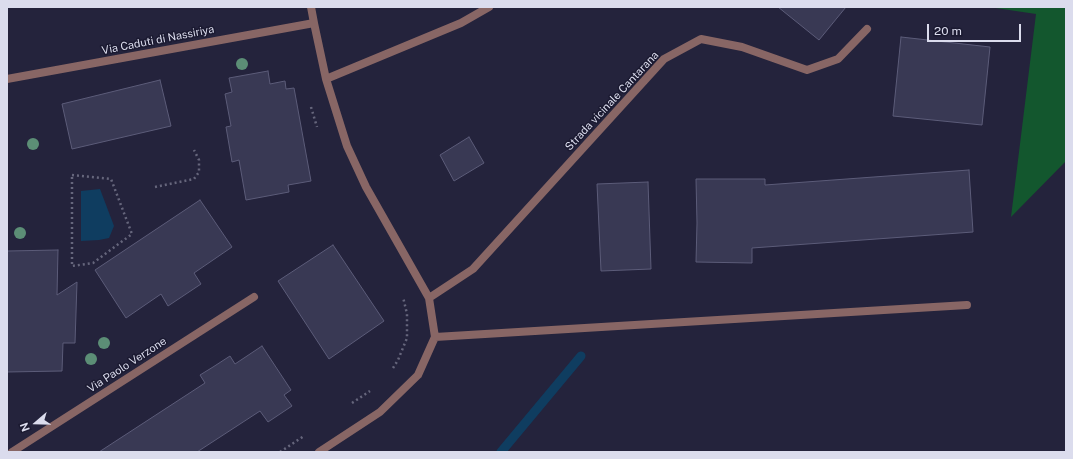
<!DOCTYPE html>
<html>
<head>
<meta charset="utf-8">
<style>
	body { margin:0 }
	#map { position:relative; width:1073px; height:459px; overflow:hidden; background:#24233c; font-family:"Public Sans",sans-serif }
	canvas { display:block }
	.frame { position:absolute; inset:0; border:8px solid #dbdced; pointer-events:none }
	.north { position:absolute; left:16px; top:403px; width:40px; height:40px; -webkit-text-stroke:3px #1b1a31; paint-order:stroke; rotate:250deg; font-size:11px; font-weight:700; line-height:16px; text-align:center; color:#dbdced }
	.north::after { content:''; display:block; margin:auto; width:14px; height:18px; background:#dbdced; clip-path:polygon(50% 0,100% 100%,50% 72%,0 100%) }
	.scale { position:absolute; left:927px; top:24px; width:94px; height:18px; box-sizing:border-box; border:2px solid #dbdced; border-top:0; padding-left:5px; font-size:12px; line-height:14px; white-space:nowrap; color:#dbdced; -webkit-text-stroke:3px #1b1a31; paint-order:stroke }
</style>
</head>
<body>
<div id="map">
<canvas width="1073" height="459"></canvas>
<div class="frame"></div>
<div class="north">N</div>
<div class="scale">20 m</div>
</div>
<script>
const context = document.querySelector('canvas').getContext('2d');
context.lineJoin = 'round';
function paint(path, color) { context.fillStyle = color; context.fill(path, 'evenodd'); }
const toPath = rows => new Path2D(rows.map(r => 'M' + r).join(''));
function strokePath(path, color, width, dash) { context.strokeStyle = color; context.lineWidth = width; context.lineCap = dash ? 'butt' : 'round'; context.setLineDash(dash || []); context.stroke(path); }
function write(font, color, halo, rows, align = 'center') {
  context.font = font + ' "Public Sans",sans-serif'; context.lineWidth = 3; context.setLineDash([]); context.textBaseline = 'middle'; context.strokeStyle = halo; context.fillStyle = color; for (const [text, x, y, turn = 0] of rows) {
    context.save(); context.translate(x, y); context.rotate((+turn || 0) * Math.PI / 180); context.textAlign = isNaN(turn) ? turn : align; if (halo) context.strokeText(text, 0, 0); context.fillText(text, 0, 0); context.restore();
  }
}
paint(toPath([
	[989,7,1066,7,1066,161,1011,217,1036,14]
]), '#13572e');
paint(toPath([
	[100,189,114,226,109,238,99,240,81,241,81,191]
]), '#0f3d60');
strokePath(toPath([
	[501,452,581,356]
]), '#0f3d60', 9);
const building = toPath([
	[778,7,846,7,819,40,778,7],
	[901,37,990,47,982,125,893,116,901,37],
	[268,71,270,84,285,81,286,89,294,88,311,181,288,185,289,192,246,200,239,160,232,162,226,127,231,126,225,94,232,92,229,78,268,71],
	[160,80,171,126,72,149,62,104,160,80],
	[469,137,484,163,454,181,440,155,469,137],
	[969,170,973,232,752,248,752,263,696,262,697,223,696,179,765,179,765,185,969,170],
	[648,182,651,269,601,271,597,184,648,182],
	[200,200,232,247,194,273,201,284,168,306,161,294,126,318,95,270,200,200],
	[333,245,384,321,329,359,278,281,333,245],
	[58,250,57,295,77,282,75,343,63,343,62,371,7,372,7,251,58,250],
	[262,346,291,390,284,395,292,406,268,422,260,411,197,452,99,452,205,383,200,375,213,367,230,356,235,364,262,346]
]);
paint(building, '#393954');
strokePath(building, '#5c5c79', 1);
strokePath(toPath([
	[311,107,317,127],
	[72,175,111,179,132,234,93,263,72,266,72,175],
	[155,187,194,179,199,172,199,160,194,150],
	[393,368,398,360,407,338,407,314,403,297],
	[352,403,370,391],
	[280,452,304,436]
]), '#66667c', 2.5, [2, 3]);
strokePath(toPath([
	[311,7,314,23,326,79,347,146,366,187,429,298,435,337,418,375,380,412,319,452],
	[7,79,314,23],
	[326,79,461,23,489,7],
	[429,298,473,269,664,59,701,39,742,47,807,70,838,59,867,29],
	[435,337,967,305],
	[12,452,254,297]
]), '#886665', 8);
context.fillStyle = '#5c8e76';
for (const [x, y] of [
	[242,64],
	[33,144],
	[20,233],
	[104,343],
	[91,359]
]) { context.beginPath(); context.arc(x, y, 6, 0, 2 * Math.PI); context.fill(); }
write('11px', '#dbdced', '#1b1a31', [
	["Via Caduti di Nassiriya",158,40,-11],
	["Strada vicinale Cantarana",612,101,-47],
	["Via Paolo Verzone",127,365,-33]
]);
</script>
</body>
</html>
